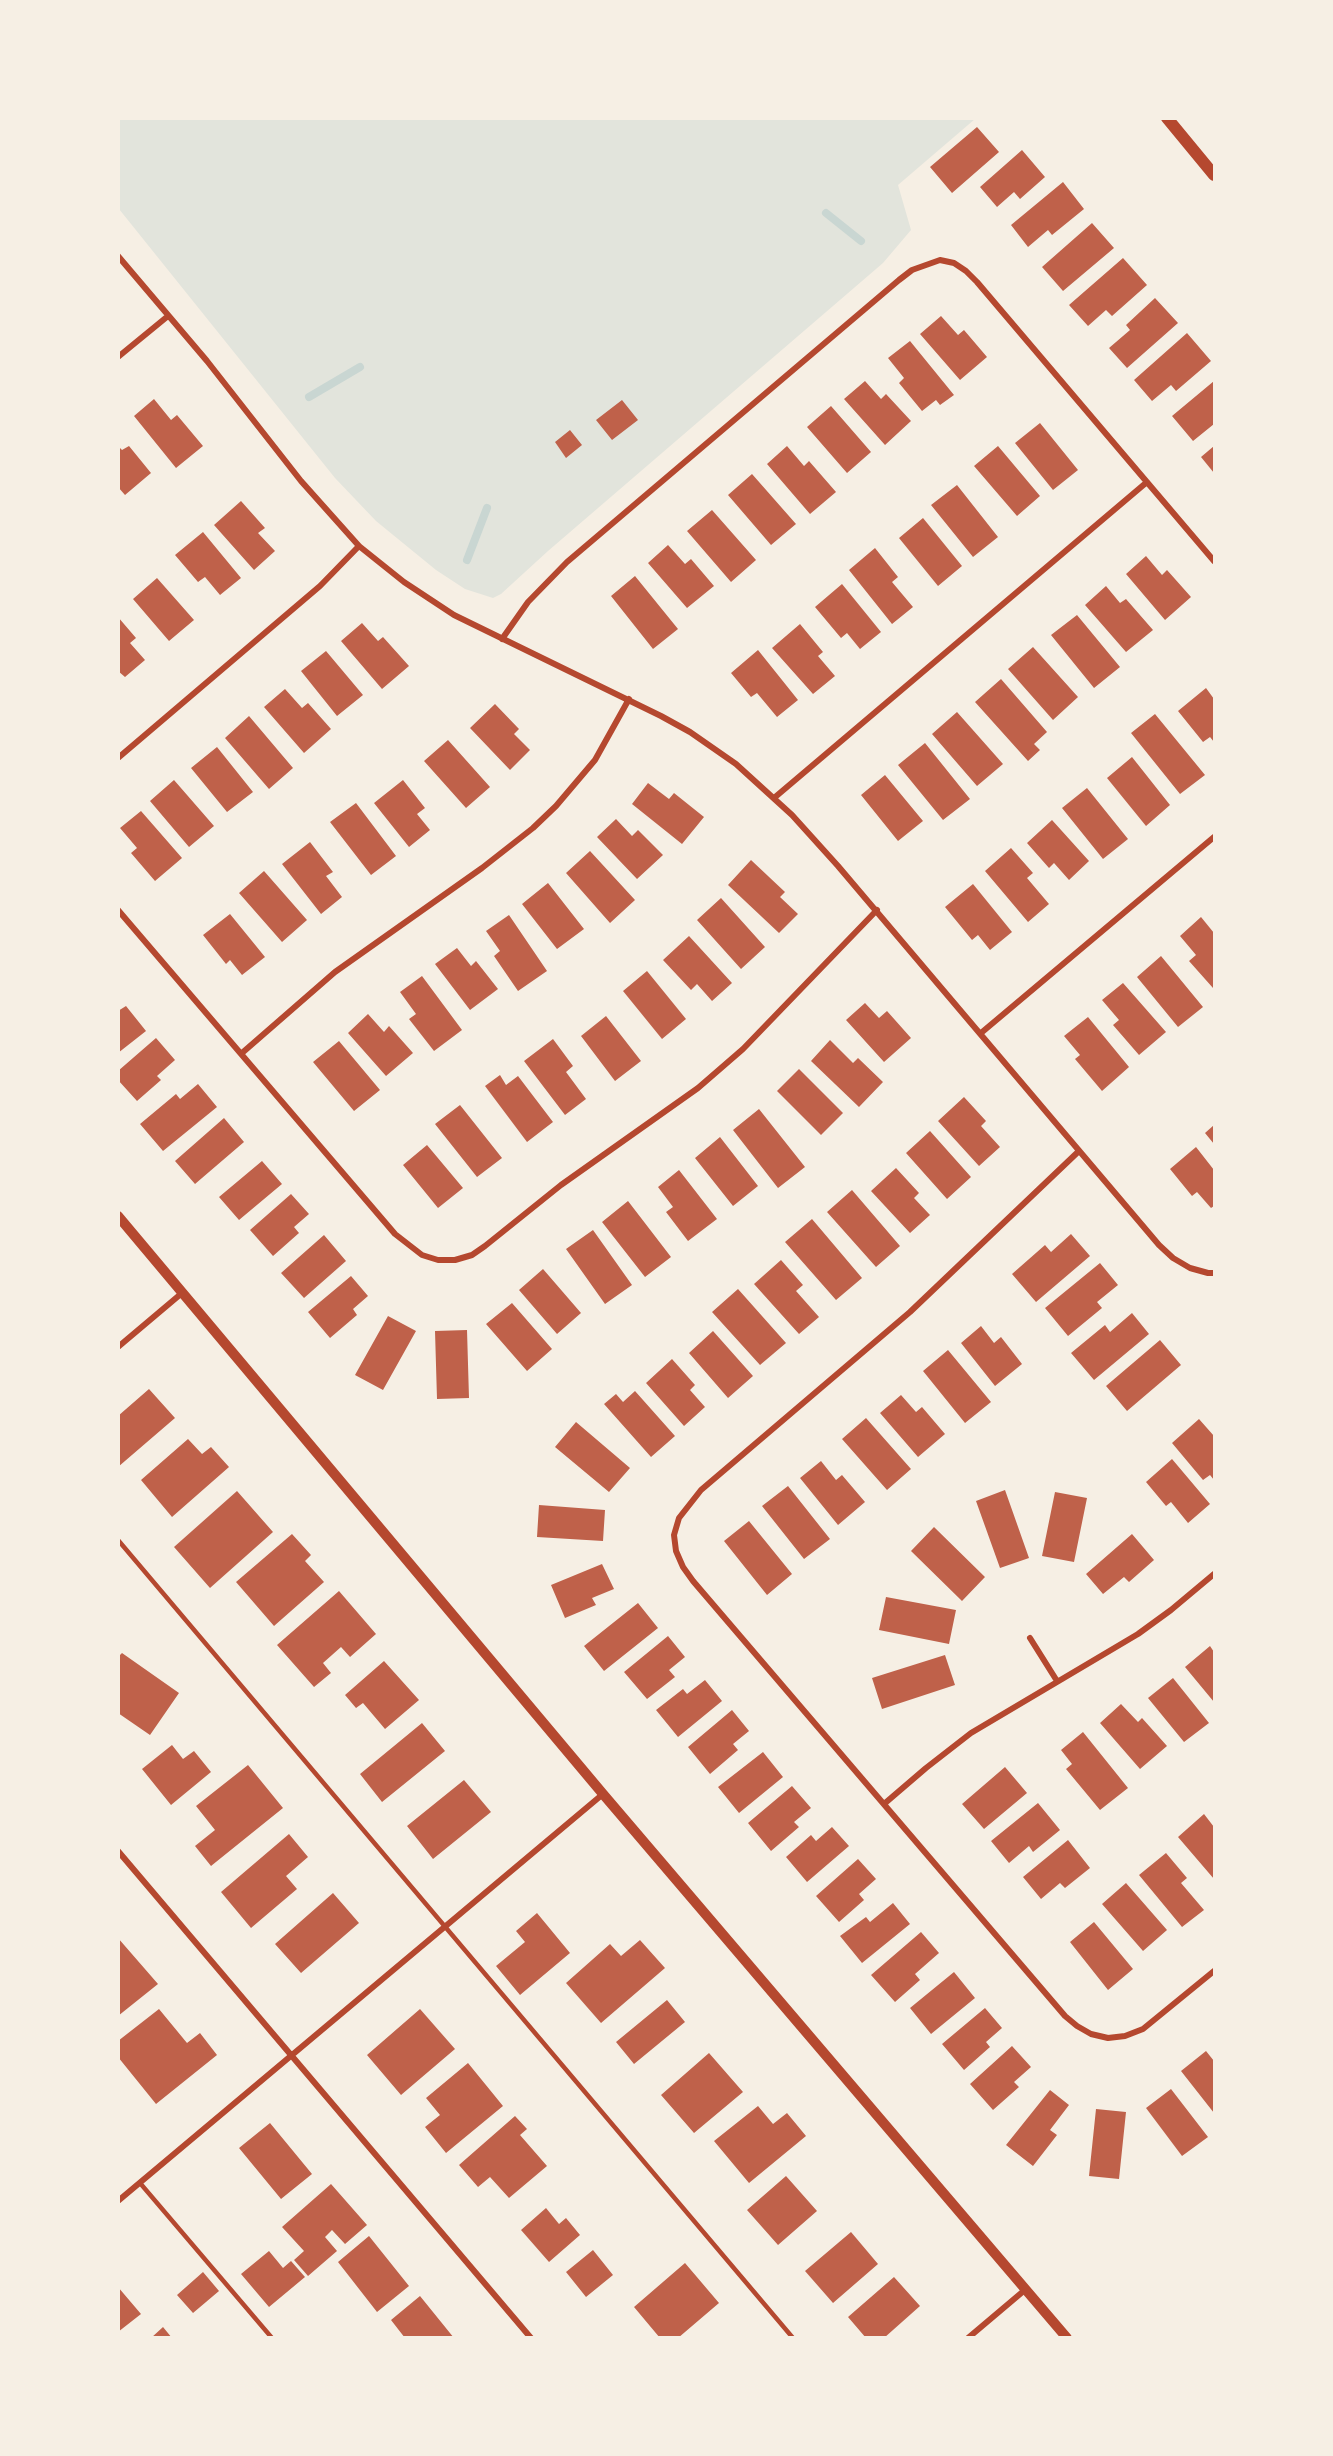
<!DOCTYPE html>
<html>
<head>
<meta charset="utf-8">
<style>
	body { margin:0 }
	#map { position:relative; width:1333px; height:2456px; overflow:hidden; background:#f6efe4; font-family:"IBM Plex Serif",serif }
	canvas { display:block }
	.frame { position:absolute; inset:0; border:120px solid #f6efe4; pointer-events:none }
</style>
</head>
<body>
<div id="map">
<canvas width="1333" height="2456"></canvas>
<div class="frame"></div>
</div>
<script>
const context = document.querySelector('canvas').getContext('2d');
context.lineJoin = 'round';
function paint(path, color) { context.fillStyle = color; context.fill(path, 'evenodd'); }
const toPath = rows => new Path2D(rows.map(r => 'M' + r).join(''));
function strokePath(path, color, width, dash) { context.strokeStyle = color; context.lineWidth = width; context.lineCap = dash ? 'butt' : 'round'; context.setLineDash(dash || []); context.stroke(path); }
paint(toPath([
	[121,118,975,119,898,185,911,230,883,263,548,551,501,594,493,598,465,589,436,570,376,521,335,478,119,209,118,121]
]), '#e2e4dc');
strokePath(toPath([
	[826,213,861,241],
	[309,397,360,367],
	[467,560,487,508]
]), '#c9d6d2', 8);
paint(toPath([
	[977,127,999,152,952,193,930,167],
	[1022,150,1045,177,1020,199,1014,192,997,207,980,187],
	[1063,182,1084,209,1052,235,1048,230,1028,247,1011,225],
	[1092,223,1114,248,1063,291,1042,267],
	[1123,258,1147,285,1112,316,1106,310,1088,326,1069,305],
	[1155,298,1178,323,1127,368,1109,348,1130,330,1126,325],
	[941,316,958,335,964,330,987,357,960,380,920,334],
	[1187,333,1211,361,1176,391,1171,385,1152,401,1134,380],
	[910,341,954,395,940,405,936,400,922,411,899,383,904,378,888,358],
	[865,381,881,399,886,394,911,421,885,445,844,399],
	[1214,381,1214,424,1193,441,1172,416],
	[154,399,171,420,177,415,203,446,176,468,134,416],
	[622,400,638,420,612,440,596,420],
	[831,406,871,452,847,473,807,427],
	[1040,423,1078,470,1053,490,1015,443],
	[570,430,582,445,566,458,555,442],
	[118,446,122,450,129,446,151,473,125,495,118,487],
	[787,446,804,466,809,461,836,492,810,514,767,464],
	[998,446,1040,496,1017,516,974,466],
	[1214,446,1214,473,1201,457],
	[752,474,796,524,771,545,728,495],
	[957,485,998,537,973,557,931,505],
	[241,501,265,528,258,533,275,551,254,570,214,525],
	[712,510,756,560,731,582,687,531],
	[923,518,962,566,938,586,899,538],
	[203,532,241,578,220,595,205,577,198,582,175,555],
	[668,545,685,564,691,559,714,586,687,608,648,563],
	[875,548,898,577,892,582,913,607,892,624,849,570],
	[1146,556,1162,575,1167,570,1191,597,1165,620,1126,574],
	[635,576,678,629,653,649,611,596],
	[157,578,194,620,169,641,133,599],
	[842,584,881,632,860,649,847,633,841,638,815,607],
	[1106,586,1120,603,1126,599,1153,630,1126,652,1085,605],
	[1077,615,1120,667,1094,688,1051,635],
	[118,617,136,638,130,643,145,660,125,677,118,671],
	[362,623,378,641,383,637,409,666,382,689,341,641],
	[800,624,823,652,818,656,835,676,813,694,772,648],
	[1033,647,1078,697,1053,720,1008,669],
	[758,650,798,700,777,717,757,693,751,697,731,673],
	[326,651,363,695,337,716,301,671],
	[1001,679,1047,732,1034,744,1040,750,1028,761,975,702],
	[1206,688,1214,699,1214,742,1210,737,1203,742,1178,711],
	[285,689,302,708,308,703,331,729,304,753,264,707],
	[495,704,519,729,514,734,530,750,510,770,470,728],
	[957,712,1003,764,977,786,932,734],
	[1155,714,1205,775,1180,794,1131,733],
	[249,716,293,768,269,789,225,738],
	[448,740,490,787,466,808,424,761],
	[925,743,970,799,943,820,898,765],
	[217,747,253,792,227,812,191,768],
	[1132,757,1170,805,1146,826,1107,778],
	[885,775,923,821,898,841,861,795],
	[174,780,214,826,189,847,150,801],
	[403,780,425,808,417,814,430,830,409,847,374,803],
	[648,783,669,799,674,793,704,817,682,844,632,804],
	[1087,788,1128,839,1103,859,1062,808],
	[356,803,396,856,371,875,330,822],
	[141,811,182,858,155,881,131,853,137,848,120,828],
	[616,819,632,836,638,830,663,855,637,879,597,837],
	[1052,820,1089,861,1069,880,1054,863,1049,868,1027,843],
	[310,842,333,872,326,876,342,897,321,914,282,864],
	[1011,848,1033,873,1027,878,1049,904,1028,922,985,871],
	[590,851,635,900,610,923,566,873],
	[751,860,785,892,780,897,798,914,779,933,728,885],
	[264,871,307,920,282,942,239,893],
	[548,883,584,929,557,949,522,904],
	[973,884,1012,932,990,950,978,935,972,940,945,907],
	[721,898,765,947,741,969,697,920],
	[230,914,265,957,242,975,230,960,226,964,203,935],
	[509,915,547,971,518,991,494,956,500,951,486,931],
	[1201,917,1214,933,1214,986,1213,988,1189,961,1196,955,1180,936],
	[689,936,732,983,712,1001,697,984,691,990,663,960],
	[457,948,471,966,476,961,498,989,470,1010,435,964],
	[1161,956,1203,1007,1178,1027,1137,977],
	[647,971,686,1019,662,1039,623,991],
	[422,976,462,1030,434,1051,409,1019,416,1014,400,992],
	[1123,983,1166,1032,1139,1055,1113,1025,1119,1020,1102,1000],
	[865,1003,879,1018,887,1011,911,1038,884,1062,846,1020],
	[126,1006,146,1031,118,1053,118,1011],
	[368,1014,384,1032,389,1026,413,1053,386,1076,348,1033],
	[606,1016,641,1061,615,1081,581,1036],
	[1088,1017,1129,1067,1102,1091,1075,1059,1080,1055,1064,1036],
	[156,1038,175,1060,157,1076,161,1080,137,1101,118,1080,118,1071],
	[553,1039,573,1066,566,1072,586,1099,565,1115,524,1061],
	[830,1040,853,1063,858,1058,883,1082,859,1107,811,1061],
	[339,1041,380,1090,354,1111,313,1062],
	[799,1069,843,1113,821,1135,777,1091],
	[500,1075,506,1085,518,1076,553,1122,527,1142,485,1086],
	[198,1084,217,1107,163,1151,140,1124,176,1094,180,1099],
	[964,1097,986,1121,981,1126,1000,1147,979,1166,938,1121],
	[460,1105,502,1158,477,1177,435,1124],
	[759,1109,805,1167,778,1188,733,1130],
	[224,1118,244,1142,195,1184,175,1161],
	[1214,1125,1214,1144,1205,1133],
	[930,1131,971,1177,947,1199,906,1153],
	[720,1137,758,1186,733,1206,695,1158],
	[427,1145,463,1188,438,1208,403,1165],
	[1196,1147,1214,1170,1214,1206,1211,1208,1197,1192,1192,1196,1170,1169],
	[262,1161,282,1184,239,1220,219,1197],
	[896,1168,919,1193,914,1198,930,1215,910,1233,871,1191],
	[679,1170,717,1219,688,1241,666,1212,673,1207,658,1187],
	[852,1190,900,1246,876,1267,827,1212],
	[291,1194,309,1214,294,1227,299,1233,273,1256,250,1230],
	[628,1201,671,1257,645,1277,602,1222],
	[812,1219,862,1278,836,1300,785,1242],
	[593,1230,632,1285,605,1304,566,1249],
	[1071,1234,1090,1256,1036,1302,1012,1274,1045,1245,1051,1252],
	[324,1235,346,1261,304,1298,281,1273],
	[781,1260,803,1285,796,1291,819,1317,799,1334,754,1284],
	[1100,1263,1118,1285,1097,1302,1102,1308,1068,1336,1045,1308],
	[543,1269,581,1313,557,1334,519,1290],
	[351,1276,368,1296,353,1309,357,1315,330,1338,308,1312],
	[738,1289,786,1343,760,1365,712,1312],
	[512,1303,552,1349,527,1371,486,1324],
	[1132,1313,1149,1334,1094,1380,1071,1353,1105,1325,1110,1332],
	[388,1316,416,1331,383,1390,355,1375],
	[981,1326,994,1343,1001,1337,1022,1364,995,1386,961,1343],
	[467,1330,469,1398,437,1399,435,1331],
	[713,1331,753,1376,728,1398,689,1353],
	[1160,1340,1181,1365,1127,1411,1106,1386],
	[948,1350,991,1402,965,1423,923,1371],
	[672,1359,695,1385,690,1390,705,1407,684,1426,646,1383],
	[149,1389,175,1418,118,1467,118,1416],
	[635,1391,675,1436,651,1457,604,1404,616,1394,623,1402],
	[901,1395,916,1412,922,1407,945,1434,918,1457,880,1413],
	[866,1418,911,1469,887,1490,842,1439],
	[1199,1419,1214,1436,1214,1480,1210,1475,1203,1480,1172,1443],
	[576,1422,630,1468,609,1492,555,1447],
	[188,1439,202,1454,211,1447,229,1467,172,1517,141,1480],
	[1172,1459,1210,1504,1188,1523,1171,1502,1166,1506,1146,1482],
	[821,1461,836,1480,842,1475,865,1502,838,1525,800,1478],
	[788,1486,830,1539,804,1559,762,1506],
	[1005,1490,1029,1558,1000,1568,976,1501],
	[237,1491,273,1532,210,1588,174,1547],
	[1055,1492,1087,1498,1074,1562,1042,1556],
	[539,1505,605,1510,603,1541,537,1537],
	[749,1521,792,1574,767,1595,724,1541],
	[934,1527,985,1577,962,1601,911,1551],
	[292,1534,311,1555,305,1561,324,1582,274,1626,236,1582],
	[1132,1534,1154,1560,1129,1582,1124,1577,1103,1594,1086,1574],
	[602,1564,614,1589,592,1598,596,1605,565,1618,551,1585],
	[339,1591,376,1634,350,1657,341,1647,323,1663,331,1673,314,1687,277,1645],
	[886,1597,956,1610,949,1644,879,1630],
	[638,1603,658,1628,604,1671,584,1646],
	[668,1636,685,1657,669,1670,675,1677,647,1699,624,1672],
	[1210,1646,1214,1652,1214,1702,1185,1667],
	[122,1653,179,1693,150,1735,118,1713,118,1657],
	[945,1655,955,1685,882,1709,872,1678],
	[384,1661,419,1700,385,1729,363,1703,356,1708,345,1695],
	[1173,1678,1209,1723,1184,1742,1148,1698],
	[705,1680,722,1701,678,1737,656,1710,683,1689,687,1694],
	[1121,1704,1138,1722,1142,1718,1167,1746,1140,1769,1100,1723],
	[732,1710,749,1731,733,1744,738,1750,710,1774,688,1747],
	[422,1723,445,1751,382,1802,360,1774],
	[1083,1732,1128,1788,1100,1810,1066,1769,1072,1764,1061,1750],
	[172,1745,183,1759,194,1751,211,1772,171,1805,142,1769],
	[763,1752,783,1777,739,1813,718,1787],
	[248,1765,283,1808,211,1866,195,1846,215,1830,196,1806],
	[1005,1767,1027,1793,984,1829,962,1804],
	[464,1780,491,1812,433,1859,407,1826],
	[792,1786,811,1808,794,1822,799,1827,771,1851,748,1823],
	[1038,1803,1060,1830,1033,1852,1029,1846,1009,1863,991,1841],
	[1204,1814,1214,1827,1214,1879,1178,1837],
	[832,1827,849,1846,807,1882,786,1857,811,1835,816,1841],
	[289,1834,308,1857,286,1876,297,1889,251,1928,221,1892],
	[1068,1840,1090,1868,1065,1888,1060,1883,1041,1899,1023,1877],
	[1166,1853,1187,1878,1181,1883,1204,1910,1182,1927,1139,1875],
	[858,1859,876,1879,859,1894,864,1900,839,1922,816,1896],
	[1126,1883,1167,1930,1143,1951,1102,1904],
	[333,1893,359,1923,301,1973,275,1944],
	[893,1903,910,1924,862,1963,840,1936,866,1917,870,1922],
	[537,1913,570,1953,520,1995,496,1966,525,1942,516,1931],
	[1094,1922,1133,1969,1108,1990,1070,1942],
	[921,1932,939,1953,915,1974,920,1980,895,2002,871,1975],
	[118,1938,158,1984,118,2016],
	[640,1940,665,1968,601,2023,566,1983,610,1944,621,1956],
	[954,1972,975,1998,931,2034,910,2008],
	[667,2000,685,2022,634,2064,616,2042],
	[985,2008,1002,2028,986,2042,990,2047,964,2070,942,2044],
	[159,2009,187,2043,200,2033,217,2055,156,2104,118,2057,118,2041],
	[420,2009,455,2049,401,2095,367,2055],
	[1012,2046,1031,2067,1014,2082,1019,2087,993,2110,970,2084],
	[1206,2051,1214,2061,1214,2113,1181,2071],
	[709,2053,743,2092,694,2133,661,2095],
	[468,2063,503,2106,446,2153,425,2127,440,2115,426,2098],
	[1171,2089,1208,2137,1182,2156,1146,2108],
	[1050,2090,1069,2105,1050,2130,1057,2135,1033,2166,1006,2145],
	[758,2106,773,2124,787,2113,806,2136,749,2183,714,2141],
	[1096,2109,1126,2112,1119,2179,1089,2176],
	[515,2116,527,2129,520,2135,547,2166,509,2198,490,2177,478,2187,459,2165],
	[270,2123,312,2174,281,2199,239,2148],
	[786,2176,817,2211,778,2245,747,2210],
	[331,2184,367,2225,345,2244,332,2230,325,2237,337,2251,308,2276,294,2260,304,2251,282,2227],
	[546,2208,559,2224,566,2218,580,2235,549,2262,521,2230],
	[851,2232,878,2264,833,2303,805,2271],
	[369,2236,409,2286,377,2312,338,2262],
	[593,2250,613,2275,586,2297,566,2272],
	[269,2251,283,2268,291,2261,305,2277,269,2307,241,2274],
	[685,2263,719,2303,678,2338,660,2338,634,2307],
	[203,2272,219,2291,193,2313,177,2295],
	[894,2277,920,2306,884,2338,866,2338,848,2317],
	[118,2287,141,2314,118,2332],
	[420,2296,454,2338,405,2338,391,2320],
	[163,2327,172,2338,151,2338]
]), '#bf614a');
strokePath(toPath([
	[118,1540,793,2338],
	[140,2183,272,2338]
]), '#b5482f', 4.5);
strokePath(toPath([
	[118,256,207,361,301,481,359,546,404,582,454,615,661,716,690,732,736,764,792,815,838,866,1159,1245,1173,1258,1190,1268,1208,1273,1214,1273],
	[118,357,168,316],
	[502,639,528,602,567,562,899,280,912,270,940,260,954,263,966,271,977,282,1214,561],
	[118,758,320,586,359,546],
	[774,798,1147,482],
	[118,910,395,1234,422,1255,438,1260,455,1260,472,1255,485,1246,561,1185,698,1088,743,1049,877,910],
	[981,1033,1214,837],
	[242,1053,335,972,482,868,533,828,556,806,595,760,629,699],
	[1079,1151,910,1312,701,1490,679,1518,674,1535,676,1551,683,1567,693,1581,1065,2016,1077,2026,1091,2034,1108,2038,1125,2036,1143,2029,1214,1971],
	[118,1347,182,1293],
	[1030,1638,1057,1681],
	[884,1804,926,1768,971,1733,1138,1634,1171,1610,1214,1574],
	[118,1851,531,2338],
	[118,2201,603,1794],
	[968,2338,1026,2289]
]), '#b5482f', 6);
strokePath(toPath([
	[118,1216,603,1794,1067,2338]
]), '#b5482f', 10);
strokePath(toPath([
	[1167,118,1214,175]
]), '#b5482f', 12);
</script>
</body>
</html>
